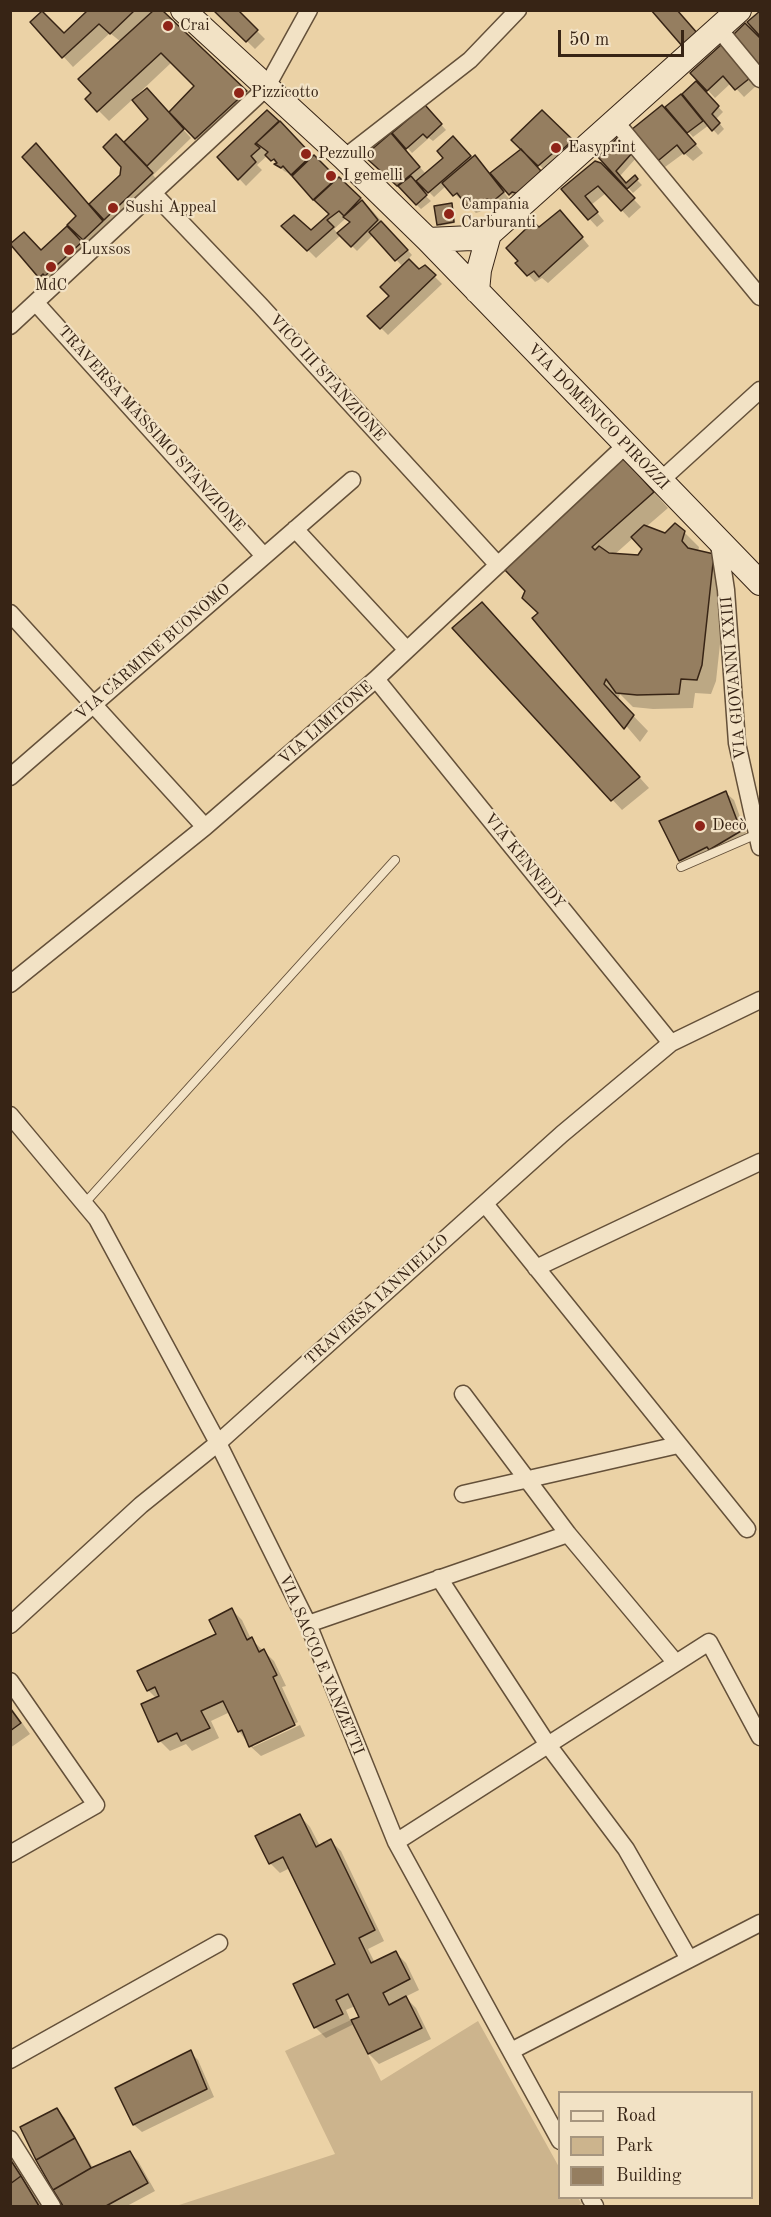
<!DOCTYPE html>
<html>
<head>
<meta charset="utf-8">
<style>
	body { margin:0 }
	#map { position:relative; width:771px; height:2217px; overflow:hidden; background:#ebd2a6; font-family:"Old Standard TT",serif }
	canvas { display:block }
	.frame { position:absolute; inset:0; border:12px solid #372415; pointer-events:none }
	.legend { position:absolute; left:558px; top:2091px; width:195px; height:108px; box-sizing:border-box; background:#f2e2c5; border:2px solid #a7967f; margin:0; padding:8px 10px; list-style:none; font-size:18px; color:#372415 }
	.legend li { display:flex; align-items:center; gap:12px; height:30px }
	.legend b { width:30px; border:2px solid #a7967f }
	.scale { position:absolute; left:558px; top:30px; width:126px; height:27px; box-sizing:border-box; border:3px solid #372415; border-top:0; padding-left:8px; font-size:18px; line-height:21px; white-space:nowrap; color:#372415; -webkit-text-stroke:4px #f2e2c5; paint-order:stroke }
</style>
</head>
<body>
<div id="map">
<canvas width="771" height="2217"></canvas>
<div class="frame"></div>
<ul class="legend">
<li><b style="height:8px;background:#f2e2c5"></b>Road</li>
<li><b style="height:16px;background:#ccb48d"></b>Park</li>
<li><b style="height:16px;background:#957e60"></b>Building</li>
</ul>
<div class="scale">50 m</div>
</div>
<script>
const context = document.querySelector('canvas').getContext('2d');
context.lineJoin = 'round';
function paint(path, color) { context.fillStyle = color; context.fill(path, 'evenodd'); }
const toPath = rows => new Path2D(rows.map(r => 'M' + r).join(''));
function strokePath(path, color, width, dash) { context.strokeStyle = color; context.lineWidth = width; context.lineCap = dash ? 'butt' : 'round'; context.setLineDash(dash || []); context.stroke(path); }
function write(font, color, halo, rows, align = 'center') {
  context.font = font + ' "Old Standard TT",serif'; context.lineWidth = 4.5; context.setLineDash([]); context.textBaseline = 'middle'; context.strokeStyle = halo; context.fillStyle = color; for (const [text, x, y, turn = 0] of rows) {
    context.save(); context.translate(x, y); context.rotate((+turn || 0) * Math.PI / 180); context.textAlign = isNaN(turn) ? turn : align; if (halo) context.strokeText(text, 0, 0); context.fillText(text, 0, 0); context.restore();
  }
}
paint(toPath([
	[351,2020,381,2081,478,2021,559,2167,560,2198,578,2198,582,2204,576,2206,176,2206,335,2154,285,2051]
]), '#ccb48d');
paint(toPath([
	[91,10,160,10,256,102,206,148,171,112,169,114,191,138,153,175,159,182,91,246,77,233,76,234,89,251,48,284,12,244,41,252,121,176,124,144,150,119,133,99,109,121,87,99,93,93,121,42,110,33,73,67,32,22,64,35],
	[172,62,196,86,169,114,138,94],
	[215,10,236,10,265,39,255,49],
	[760,13,760,67,735,35,745,25,755,28,749,22],
	[722,46,756,86,744,97,731,83,715,98,692,73],
	[696,83,723,112,716,119,724,129,718,135,709,125,693,137,685,128,683,130,703,153,693,161,684,153,665,167,657,158,681,124,668,108],
	[425,107,446,130,433,141,429,138,412,153,394,133],
	[267,112,368,206,412,255,407,260,419,271,425,267,442,284,388,335,369,316,391,296,403,267,373,235,357,251,341,235,316,258,284,226,311,232,331,215,294,176,284,171,268,155,257,165,262,170,246,186,219,157],
	[346,218,351,223,338,234,334,229],
	[542,112,579,149,547,172,524,151,522,153,545,177,515,199,495,176,493,178,510,200,500,209,497,206,476,213,446,186,434,197,421,184,417,188,431,201,421,209,373,163,398,143,426,174,445,158,453,138,490,175,522,150],
	[619,138,637,157,620,176,627,185,635,178,642,185,633,193,600,157],
	[600,164,641,207,629,218,606,193,591,205,604,221,597,227,563,190],
	[452,205,455,223,440,226,438,224],
	[568,220,589,246,548,283,542,278,535,282,517,263,539,229],
	[639,475,668,508,646,527,666,534,684,532,699,547,698,552,728,570,716,681,711,694,695,693,693,708,653,709,633,707,620,694,618,700,648,731,640,742,534,618,540,614],
	[633,538,644,549,639,557,614,555],
	[493,615,649,788,622,810,454,629],
	[726,793,734,800,748,839,687,868,680,861],
	[232,1610,242,1620,251,1639,274,1661,286,1686,282,1687,298,1722,253,1744,253,1747,300,1725,305,1736,261,1756,250,1746,239,1731,230,1712,211,1721,219,1738,192,1751,186,1744,170,1751,160,1741,156,1698,148,1690,218,1635],
	[10,1706,30,1734,10,1748],
	[300,1816,310,1827,320,1846,331,1841,341,1851,384,1941,368,1949,375,1963,396,1953,406,1963,419,1990,405,1997,416,2008,431,2039,379,2064,369,2054,354,2024,326,2038,315,2027,337,1964,290,1868,280,1873,270,1863],
	[355,2006,361,2017,351,2022,346,2010],
	[190,2052,198,2060,214,2097,142,2132,134,2125,117,2089],
	[56,2110,64,2117,93,2168,130,2153,138,2161,155,2191,127,2206,65,2206,37,2159],
	[10,2157,41,2206,10,2206]
]), '#0003');
const building = toPath([
	[88,10,135,10,110,34,99,24,62,58,30,22,42,11,64,33,88,10],
	[154,10,162,10,247,91,195,139,169,112,194,86,161,53,97,112,85,99,91,93,78,79,154,10],
	[213,10,238,10,258,30,246,42,213,10],
	[651,10,677,10,698,34,683,47,651,10],
	[760,11,760,36,747,22,760,11],
	[745,23,760,38,760,70,733,35,745,23],
	[722,44,750,78,735,90,723,76,707,91,690,73,722,44],
	[696,81,719,106,712,114,720,123,712,131,682,94,696,81],
	[147,88,184,129,147,166,124,142,148,119,132,100,147,88],
	[681,94,703,121,687,133,665,107,681,94],
	[425,105,442,124,427,138,423,134,406,149,392,133,425,105],
	[662,105,696,144,684,154,677,145,659,160,656,159,631,130,662,105],
	[267,110,279,121,255,144,260,148,251,156,256,162,238,180,217,157,267,110],
	[542,110,573,140,562,150,560,147,538,166,511,140,542,110],
	[280,121,312,155,291,175,283,166,281,168,274,164,277,163,274,159,271,161,265,155,268,152,256,143,280,121],
	[391,133,420,167,397,186,364,156,391,133],
	[116,134,153,173,104,220,89,204,120,175,121,167,103,147,116,134],
	[453,136,471,156,428,193,416,181,443,158,437,151,453,136],
	[619,136,633,152,616,171,626,183,635,175,638,179,627,189,598,157,619,136],
	[36,143,103,221,83,240,67,225,76,216,22,157,36,143],
	[521,149,541,171,519,194,512,192,509,195,490,173,521,149],
	[314,155,337,178,313,200,292,176,314,155],
	[475,155,504,192,491,203,488,199,467,206,457,193,453,196,442,183,475,155],
	[595,161,601,163,635,198,621,211,598,186,585,196,598,212,588,220,561,189,595,161],
	[411,176,427,195,416,205,398,186,411,176],
	[339,177,361,198,344,216,339,211,327,220,334,227,307,251,281,226,294,215,311,230,329,214,314,200,339,177],
	[362,200,378,220,351,247,337,233,350,222,343,217,362,200],
	[452,203,454,222,437,225,434,206,452,203],
	[560,210,583,237,539,277,534,271,527,276,515,263,518,261,506,248,533,222,539,227,560,210],
	[381,221,408,250,395,261,369,232,381,221],
	[67,226,82,242,45,276,43,274,39,278,10,244,24,232,41,250,67,226],
	[409,259,419,269,425,265,436,275,380,329,367,316,389,296,380,287,409,259],
	[624,458,654,492,592,547,595,550,599,546,609,553,638,555,642,549,631,537,644,525,665,533,675,523,685,531,682,541,688,548,714,554,702,665,697,680,681,679,679,694,637,695,616,693,606,679,604,684,634,715,624,729,532,618,538,613,522,598,525,591,504,569,624,458],
	[482,602,640,777,611,801,452,628,482,602],
	[726,791,741,831,709,850,707,847,679,861,659,821,726,791],
	[232,1608,247,1640,252,1637,259,1652,264,1649,277,1675,273,1677,295,1725,249,1747,242,1730,238,1732,223,1701,201,1711,210,1728,181,1741,177,1733,158,1742,141,1704,159,1696,155,1687,147,1691,137,1671,216,1634,209,1620,232,1608],
	[10,1708,21,1723,10,1731,10,1708],
	[300,1814,316,1847,331,1839,375,1930,359,1938,371,1963,396,1951,410,1979,383,1993,389,2005,406,1996,422,2028,368,2054,351,2020,359,2017,348,1994,336,2000,343,2014,314,2028,293,1984,335,1964,283,1857,269,1864,255,1836,300,1814],
	[191,2050,207,2089,133,2125,115,2088,191,2050],
	[57,2108,75,2138,36,2160,20,2127,57,2108],
	[75,2138,91,2168,53,2190,36,2160,75,2138],
	[130,2151,148,2183,106,2206,63,2206,53,2190,91,2168,130,2151],
	[10,2159,21,2176,10,2184,10,2159],
	[21,2176,39,2206,10,2206,10,2184,21,2176]
]);
paint(building, '#957e60');
strokePath(building, '#372415', 1.5);
const lane = toPath([
	[681,867,757,834],
	[84,1204,395,860]
]);
const street = toPath([
	[718,28,760,79],
	[615,121,760,297],
	[344,158,470,60,518,10],
	[154,194,260,305,498,565],
	[36,303,264,556],
	[10,326,266,88,309,10],
	[660,481,760,390],
	[295,529,407,650],
	[719,544,726,590,737,743,760,847],
	[10,613,205,827],
	[376,679,671,1043],
	[10,777,352,480],
	[10,984,205,827,376,679,626,445],
	[10,1115,97,1219,218,1443,308,1624,396,1842,560,2141],
	[485,1204,747,1529],
	[536,1268,760,1162],
	[463,1394,568,1534,676,1663],
	[463,1494,678,1445],
	[439,1578,548,1745,626,1849,689,1959],
	[308,1624,568,1534],
	[10,1625,141,1505,218,1443,562,1134,671,1043,760,1000],
	[10,1681,96,1805,10,1854],
	[396,1842,709,1642,760,1737],
	[511,2051,760,1923],
	[10,2060,219,1943],
	[10,2139,52,2206],
	[590,2198,595,2206]
]);
const secondary = toPath([
	[183,10,344,158,428,240,760,583],
	[428,240,472,238,489,234,739,10],
	[477,291,479,270,489,234]
]);
strokePath(lane, '#645039', 10);
strokePath(street, '#645039', 19);
strokePath(secondary, '#372415', 26);
strokePath(lane, '#f2e2c5', 8);
strokePath(street, '#f2e2c5', 16);
strokePath(secondary, '#f2e2c5', 24);
for (const [x, y, r, color] of [
	[168,26,6,"#8f2418"],
	[239,93,6,"#8f2418"],
	[556,148,6,"#8f2418"],
	[306,154,6,"#8f2418"],
	[331,176,6,"#8f2418"],
	[113,208,6,"#8f2418"],
	[449,214,6,"#8f2418"],
	[69,250,6,"#8f2418"],
	[51,267,6,"#8f2418"],
	[700,826,6,"#8f2418"]
]) { const dot = new Path2D(); dot.arc(x, y, r, 0, 2 * Math.PI); context.fillStyle = color; context.fill(dot); strokePath(dot, '#f2e2c5', 2); }
write('16px', '#372415', '#f2e2c5', [
	["Crai",180,26],
	["Pizzicotto",251,93],
	["Easyprint",568,148],
	["Pezzullo",318,154],
	["I gemelli",343,176],
	["Campania",461,205],
	["Carburanti",461,223],
	["Sushi Appeal",125,208],
	["Luxsos",81,250],
	["MdC",51,286,"center"],
	["Decò",712,826]
], 'left');
write('16px', '#372415', '#f2e2c5', [
	["VICO III STANZIONE",327,378,48],
	["VIA DOMENICO PIROZZI",598,417,46],
	["TRAVERSA MASSIMO STANZIONE",151,429,48],
	["VIA CARMINE BUONOMO",153,652,-41],
	["VIA GIOVANNI XXIII",734,678,-95],
	["VIA LIMITONE",326,723,-41],
	["VIA KENNEDY",524,861,51],
	["TRAVERSA IANNIELLO",377,1300,-42],
	["VIA SACCO E VANZETTI",321,1665,67]
]);
</script>
</body>
</html>
